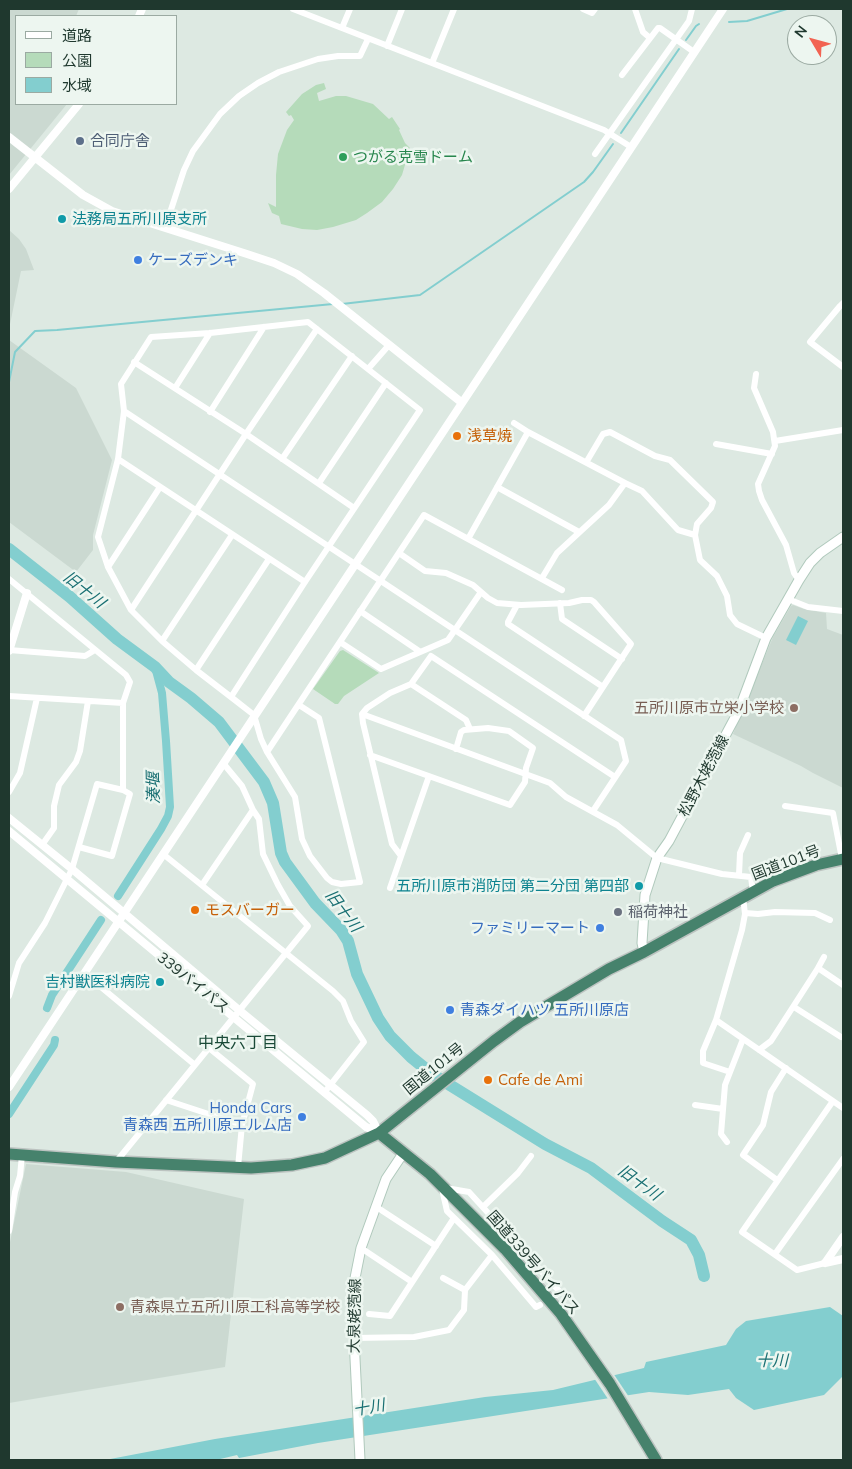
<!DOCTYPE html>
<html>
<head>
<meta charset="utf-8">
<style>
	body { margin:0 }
	#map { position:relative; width:852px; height:1469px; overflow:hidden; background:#dde9e2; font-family:Mulish,"Noto Sans JP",sans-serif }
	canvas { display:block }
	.frame { position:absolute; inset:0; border:10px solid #1f382e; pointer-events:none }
	.legend { position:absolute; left:15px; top:15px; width:162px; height:90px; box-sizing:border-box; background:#edf6f0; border:1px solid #9baaa2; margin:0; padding:6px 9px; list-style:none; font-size:15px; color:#1f382e }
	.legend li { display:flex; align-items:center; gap:10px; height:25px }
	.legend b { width:25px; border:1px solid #9baaa2 }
	.north { position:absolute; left:787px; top:15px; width:50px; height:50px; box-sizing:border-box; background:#edf6f0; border:1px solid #9baaa2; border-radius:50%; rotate:307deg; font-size:14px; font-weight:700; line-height:20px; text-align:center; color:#1f382e }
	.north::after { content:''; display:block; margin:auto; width:18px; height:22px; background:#f26352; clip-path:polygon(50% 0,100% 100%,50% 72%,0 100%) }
</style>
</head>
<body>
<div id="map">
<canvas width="852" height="1469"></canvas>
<div class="frame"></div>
<ul class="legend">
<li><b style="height:6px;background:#fff"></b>道路</li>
<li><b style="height:14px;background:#b5dbba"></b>公園</li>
<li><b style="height:14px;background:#83cecf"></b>水域</li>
</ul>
<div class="north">N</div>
</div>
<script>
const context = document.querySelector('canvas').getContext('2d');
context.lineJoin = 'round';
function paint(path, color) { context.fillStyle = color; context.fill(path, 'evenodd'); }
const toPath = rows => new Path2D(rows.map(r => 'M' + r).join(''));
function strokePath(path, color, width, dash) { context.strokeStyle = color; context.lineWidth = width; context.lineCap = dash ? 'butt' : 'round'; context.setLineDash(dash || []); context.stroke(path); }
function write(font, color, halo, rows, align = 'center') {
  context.font = font + ' Mulish,"Noto Sans JP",sans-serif'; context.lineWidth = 5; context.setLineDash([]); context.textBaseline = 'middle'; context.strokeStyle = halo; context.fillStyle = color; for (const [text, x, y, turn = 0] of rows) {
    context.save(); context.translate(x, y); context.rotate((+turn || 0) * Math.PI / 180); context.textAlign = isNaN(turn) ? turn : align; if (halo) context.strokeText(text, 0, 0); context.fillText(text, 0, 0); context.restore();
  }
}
paint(toPath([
	[9,9,79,9,76,16,16,16,16,104,67,104,9,175],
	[9,230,19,239,26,249,34,270,21,271,9,329],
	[9,340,76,388,112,460,93,535,93,550,76,572,9,522],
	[793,605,804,609,826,613,827,629,843,635,843,788,813,773,801,766,733,734,773,637,791,606],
	[26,1164,126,1172,244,1199,225,1367,9,1403,9,1247]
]), '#cbd9d1');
paint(toPath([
	[324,83,326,89,317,93,319,101,336,96,346,96,373,104,389,119,392,117,400,129,399,130,405,143,410,148,402,175,393,189,382,202,367,213,356,220,333,227,317,230,302,229,281,224,279,216,272,213,268,203,276,207,276,175,278,154,287,130,294,120,291,115,289,116,286,112,302,94,316,85],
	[343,650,379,673,344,696,338,704,335,704,313,689,340,651]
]), '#b5dbba');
paint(toPath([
	[798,616,808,621,796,645,786,640],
	[830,1307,843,1316,843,1376,824,1395,754,1410,736,1398,729,1389,688,1395,649,1392,318,1443,239,1458,237,1455,216,1460,105,1460,215,1439,485,1397,553,1390,644,1368,646,1362,726,1345,736,1329,746,1321]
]), '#83cecf');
paint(toPath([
	[613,1373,629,1397,608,1399,594,1378]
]), '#dde9e2');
strokePath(toPath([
	[729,22,747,21,787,9],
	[686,40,696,26,699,24],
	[621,133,679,49],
	[342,304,420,295,584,182,593,172,613,144],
	[9,382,15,352,35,331,57,330,333,304]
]), '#83cecf', 2);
strokePath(toPath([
	[118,896,161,829,168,816,170,807,166,741,162,693,155,667],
	[47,1008,52,995,101,920],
	[9,1114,54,1045,55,1040]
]), '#83cecf', 8);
strokePath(toPath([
	[9,549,70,597,117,639,155,667,169,682,191,698,219,722,264,782,273,803,281,853,285,862,315,903,341,930,348,941,357,974,378,1018,390,1036,411,1057,432,1074,545,1144,591,1168,662,1221,691,1240,699,1255,704,1276]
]), '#83cecf', 12);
const secondary = toPath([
	[644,952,642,943,645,895,657,858,669,841,739,710,766,638,799,580,810,563,820,553,843,537],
	[360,1460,354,1338,354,1283,361,1248,386,1179,404,1152]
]);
const trunk = toPath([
	[379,1133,430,1174,505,1249,561,1314,610,1384,656,1460],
	[9,1154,116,1162,251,1168,292,1165,325,1158,379,1133,494,1041,520,1022,609,969,644,952,773,881,816,865,843,859]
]);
strokePath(secondary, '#b0c9bc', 11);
strokePath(trunk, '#bcc3c0', 14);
strokePath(toPath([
	[293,9,604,130,631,147],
	[583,9,592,13,595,9],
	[635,9,643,32,650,38],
	[342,28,350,9],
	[387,46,402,9],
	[432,63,454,9],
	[622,75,658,28,660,28,694,52],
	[595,154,689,21,692,9],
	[165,228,184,170,193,151,220,114,239,96,258,83,279,72,318,59,338,56,360,56,368,39],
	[843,303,840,306,810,342,843,367],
	[134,362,246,434,354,508],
	[368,369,389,345],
	[756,374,754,388,773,432,775,446,758,484,759,491,762,500,786,545,794,573,799,580],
	[175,388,210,333],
	[124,411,621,740,626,761,593,811],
	[210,412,264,327],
	[514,423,528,432],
	[775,441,843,430],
	[716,444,772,454],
	[118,459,305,582],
	[282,459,352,356],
	[587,461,603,434,610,432,655,456,670,460,713,502,711,508,697,524,695,535],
	[319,483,386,383],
	[625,483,642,491,678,530,695,535,700,560,717,576,727,596,730,615,737,624,766,638],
	[497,487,579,532],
	[468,539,528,432,625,483,609,505,557,553,542,578],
	[399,553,425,571,446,573,473,585,488,598,497,603,521,605,569,603,582,600,591,600,594,602,631,644,584,716],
	[108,567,160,487],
	[9,579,126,675,130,682,123,703,123,790],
	[788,599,808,607,843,611],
	[560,603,562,619,622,659],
	[517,605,508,622,508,624,603,687],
	[131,610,246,434,317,329],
	[360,611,419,651],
	[162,641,232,535],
	[340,642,381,669,448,640,481,592],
	[9,650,85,656,95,650],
	[196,670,269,559],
	[411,684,431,656,615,777],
	[9,696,123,703],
	[231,697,305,582,420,410,308,322,210,333,151,337,121,384,124,411,118,459,98,537,108,567,131,610,162,641,196,670,231,697,254,715,261,739,267,752,295,797,302,839,310,856,327,878,332,882,341,884,360,882,319,718,299,705],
	[362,714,550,783,566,797,617,825,657,858,722,874,751,877,753,892],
	[267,752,424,515,562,590],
	[370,755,510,805,525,782,526,768,533,748,509,731,488,728,464,730,461,732,456,749],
	[223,763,242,786,253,810],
	[9,792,20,773,37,698],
	[785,806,833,813,842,859],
	[42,845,54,828,54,806,59,785,76,762,80,751,88,701],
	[163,854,333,991,343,1001,351,1021,364,1042,324,1093],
	[401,856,392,844,363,723,362,714,367,708,390,693,411,684,466,720,470,729],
	[739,875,740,853,748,835],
	[390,888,429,776],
	[743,897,745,914,742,930,716,1020,843,1108],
	[745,913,758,914,775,912,815,913,830,920],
	[818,968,824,957],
	[84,973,195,1065],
	[9,996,19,963,45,923,72,869,97,784,123,790,130,794,112,856,79,847],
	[794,1007,841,1037],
	[716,1020,703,1051,703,1063,730,1072],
	[209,1048,253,1084,242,1125,238,1167],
	[759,1050,771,1041,818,968,843,985],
	[166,1100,242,1125],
	[695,1105,723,1109],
	[727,1142,721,1134,725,1085,743,1039],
	[116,1162,308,926,290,906,278,885,263,854,259,819,253,810,202,885],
	[777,1180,743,1155,763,1125,771,1092,786,1068],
	[446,1188,469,1192,560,1292,556,1295],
	[442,1189,447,1211,492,1255,536,1307,540,1305],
	[375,1206,436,1246],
	[483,1207,518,1173,531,1156],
	[9,1231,15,1192,20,1176,22,1155],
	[361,1248,412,1282],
	[775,1254,843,1159],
	[825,1263,797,1270,742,1232,833,1101],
	[443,1278,465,1290],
	[369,1314,390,1316,454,1218],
	[354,1338,414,1337,449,1330,464,1310,465,1290,492,1255]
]), '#fff', 6);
strokePath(toPath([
	[139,16,142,9],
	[9,137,83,195,112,211,247,254,274,263,297,274,324,293,461,402],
	[9,189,79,104],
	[9,651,27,593],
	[9,818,72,869,239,1010,367,1115,373,1121,379,1133],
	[9,831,366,1127,379,1133],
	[9,1087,723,9],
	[825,1263,843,1237],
	[825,1263,843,1259]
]), '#fff', 8);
strokePath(secondary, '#fff', 9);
strokePath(trunk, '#46826c', 11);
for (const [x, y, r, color] of [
	[80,141,5,"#5c6f8a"],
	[343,157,5,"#2e9e5b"],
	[62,219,5,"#0f9aa8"],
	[138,260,5,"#3f7fe0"],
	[457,436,5,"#e8710a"],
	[794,708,5,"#8d6e63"],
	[639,886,5,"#0f9aa8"],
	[195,910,5,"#e8710a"],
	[618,912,5,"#6b7280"],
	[600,928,5,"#3f7fe0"],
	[160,982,5,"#0f9aa8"],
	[450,1010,5,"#3f7fe0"],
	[488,1080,5,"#e8710a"],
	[302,1117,5,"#3f7fe0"],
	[120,1307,5,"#8d6e63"]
]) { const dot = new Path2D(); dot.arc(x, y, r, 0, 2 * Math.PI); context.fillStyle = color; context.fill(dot); strokePath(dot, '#edf6f0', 2); }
write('15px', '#4e5e75', '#edf6f0', [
	["合同庁舎",90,141]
], 'left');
write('15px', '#27864d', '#edf6f0', [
	["つがる克雪ドーム",353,157]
], 'left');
write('15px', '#0d838f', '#edf6f0', [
	["法務局五所川原支所",72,219,"left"],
	["五所川原市消防団 第二分団 第四部",629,886],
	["吉村獣医科病院",150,982]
], 'right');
write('15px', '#366cbe', '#edf6f0', [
	["ケーズデンキ",148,260],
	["ファミリーマート",590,928,"right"],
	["青森ダイハツ 五所川原店",460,1010],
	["Honda Cars",292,1108,"right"],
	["青森西 五所川原エルム店",292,1125,"right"]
], 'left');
write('15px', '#c56008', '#edf6f0', [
	["浅草焼",467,436],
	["モスバーガー",205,910],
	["Cafe de Ami",498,1080]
], 'left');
write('15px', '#785e54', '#edf6f0', [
	["五所川原市立栄小学校",784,708],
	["青森県立五所川原工科高等学校",130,1307,"left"]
], 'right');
write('15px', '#1f382e', '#edf6f0', [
	["松野木姥萢線",704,776,-62],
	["国道101号",786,863,-21],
	["339バイパス",193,983,39],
	["国道101号",434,1069,-39],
	["国道339号バイパス",533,1263,49],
	["大泉姥萢線",355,1316,-89]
]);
write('15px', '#5b616d', '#edf6f0', [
	["稲荷神社",628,912]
], 'left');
write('italic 16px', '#1a7073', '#edf6f0', [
	["旧十川",84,590,39],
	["湊堰",154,788,-91],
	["旧十川",343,911,53],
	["旧十川",639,1183,36],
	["十川",772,1361],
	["十川",369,1408,-10]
]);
write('16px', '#1b4a38', '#edf6f0', [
	["中央六丁目",238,1043]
]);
</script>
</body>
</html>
